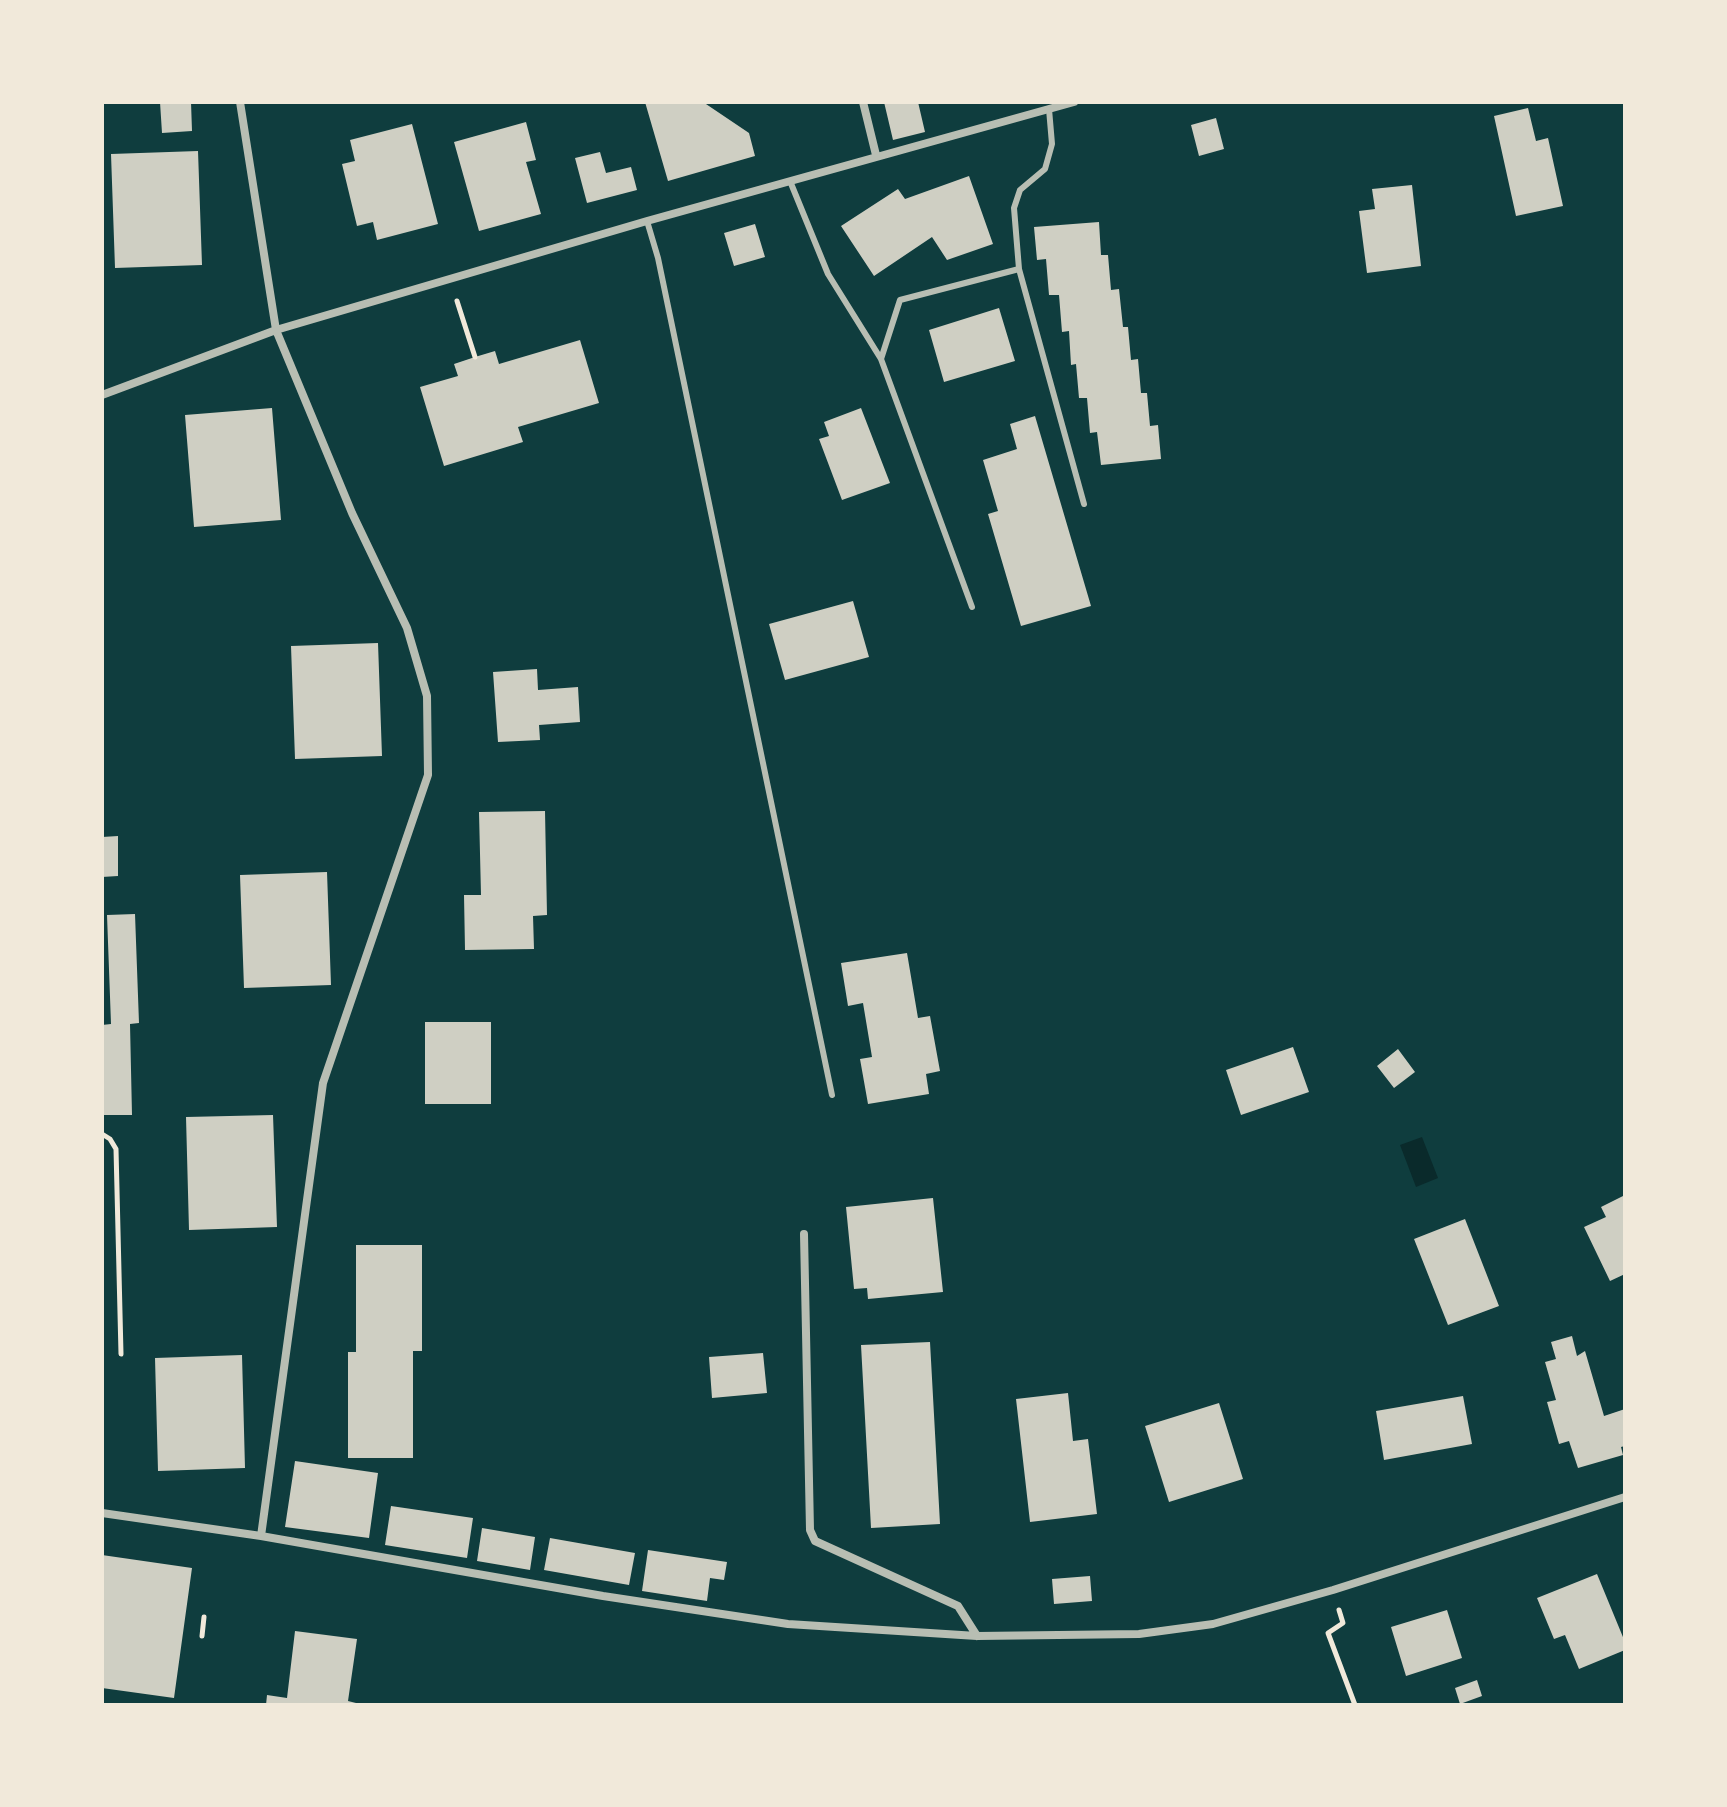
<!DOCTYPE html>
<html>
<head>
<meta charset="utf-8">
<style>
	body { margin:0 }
	#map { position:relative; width:1727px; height:1807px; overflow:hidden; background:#0f3d3e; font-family:Cabin,sans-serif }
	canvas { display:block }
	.frame { position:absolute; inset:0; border:104px solid #f1e9da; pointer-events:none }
</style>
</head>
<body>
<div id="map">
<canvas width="1727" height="1807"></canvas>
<div class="frame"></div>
</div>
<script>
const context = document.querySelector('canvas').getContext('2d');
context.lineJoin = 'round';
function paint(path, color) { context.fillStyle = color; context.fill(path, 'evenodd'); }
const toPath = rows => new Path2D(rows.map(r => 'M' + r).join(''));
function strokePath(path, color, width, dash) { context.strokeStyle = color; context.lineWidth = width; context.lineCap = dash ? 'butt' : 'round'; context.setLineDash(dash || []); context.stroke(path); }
paint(toPath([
	[1422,1137,1438,1178,1416,1187,1400,1145]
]), '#0a2a2b');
paint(toPath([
	[160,102,191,102,192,131,162,133],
	[645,102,703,102,749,133,755,156,668,181],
	[884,102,918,102,925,132,893,140],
	[1528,108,1536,141,1548,138,1563,206,1516,216,1494,116],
	[1216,118,1224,149,1199,156,1191,125],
	[526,122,536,160,526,162,541,214,479,231,454,142],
	[412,124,438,224,377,240,373,222,357,226,342,164,355,161,350,140],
	[198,151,202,265,115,268,111,154],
	[600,152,606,173,631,167,637,190,587,203,575,158],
	[969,176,993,244,947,260,932,237,874,276,841,226,898,189,905,199],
	[1412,185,1421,266,1367,273,1359,211,1375,209,1372,189],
	[1099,222,1101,255,1108,255,1111,290,1119,289,1123,327,1128,327,1131,360,1138,359,1141,393,1147,393,1150,426,1158,425,1161,459,1101,465,1097,432,1090,433,1087,398,1079,398,1076,364,1071,365,1069,331,1062,332,1059,295,1049,295,1046,259,1037,260,1034,227],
	[755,224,765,257,734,266,724,233],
	[999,308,1015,361,944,382,929,330],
	[580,340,599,403,518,427,523,442,444,466,420,387,458,376,454,364,475,357,495,351,499,364],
	[272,408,281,520,194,527,185,415],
	[861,408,890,483,842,500,819,439,829,436,824,422],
	[1035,416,1091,606,1021,626,988,514,998,511,983,460,1017,449,1010,424],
	[853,601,869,657,785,680,769,624],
	[378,643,382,756,295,759,291,646],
	[537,669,538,690,578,687,580,722,539,725,540,740,498,742,493,672],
	[545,811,547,915,533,916,534,949,465,950,464,895,481,895,479,812],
	[118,836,118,876,102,877,102,837],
	[327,872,331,985,244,988,240,875],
	[135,914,139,1023,130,1024,132,1115,102,1115,102,1025,111,1024,107,915],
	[907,953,918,1018,930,1016,940,1071,926,1074,929,1094,868,1104,860,1059,872,1057,863,1003,848,1006,841,963],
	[425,1022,491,1022,491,1104,425,1104],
	[1293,1047,1309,1092,1241,1115,1226,1070],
	[1398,1049,1415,1072,1394,1088,1377,1066],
	[273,1115,277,1227,189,1230,186,1117],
	[1625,1195,1625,1274,1610,1281,1584,1227,1606,1217,1601,1207],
	[933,1198,943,1292,868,1299,867,1288,854,1289,846,1207],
	[1465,1219,1499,1306,1448,1325,1414,1239],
	[356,1245,422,1245,422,1351,413,1351,413,1458,348,1458,348,1352,356,1352],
	[1572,1336,1577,1356,1585,1351,1604,1416,1625,1409,1625,1446,1621,1447,1623,1455,1578,1468,1569,1441,1559,1444,1547,1402,1556,1400,1545,1362,1556,1359,1551,1342],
	[930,1342,940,1524,871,1528,861,1345],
	[763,1353,767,1393,712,1398,709,1357],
	[242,1355,245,1468,158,1471,155,1358],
	[1068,1393,1073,1441,1088,1439,1097,1514,1030,1522,1016,1399],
	[1463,1396,1472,1444,1384,1460,1376,1411],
	[1219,1403,1243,1479,1169,1502,1145,1426],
	[295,1461,378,1473,369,1538,285,1527],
	[391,1506,473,1518,467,1558,385,1545],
	[482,1528,535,1537,530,1570,477,1561],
	[550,1538,635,1553,629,1585,544,1570],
	[648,1550,727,1562,724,1580,710,1578,707,1601,642,1591],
	[102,1555,192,1568,174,1698,102,1688],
	[1597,1574,1625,1642,1625,1650,1579,1669,1565,1635,1554,1639,1537,1598],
	[1090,1576,1092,1601,1054,1604,1052,1579],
	[1447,1610,1462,1658,1406,1676,1391,1627],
	[295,1631,357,1639,348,1701,364,1705,266,1705,267,1695,287,1698],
	[1477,1680,1482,1696,1460,1704,1455,1688]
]), '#cfcfc3');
strokePath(toPath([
	[457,301,475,357],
	[102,1134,110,1139,116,1149,121,1354],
	[1339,1610,1343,1623,1328,1633,1355,1705],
	[202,1636,204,1617]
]), '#f1e9da', 5);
strokePath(toPath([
	[790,181,828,274,881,359,972,607],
	[647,221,658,258,832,1095],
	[1019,269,1014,208,1020,190,1045,169,1052,144,1049,109],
	[881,359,900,300,1019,269,1084,504]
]), '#b8beb3', 6);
strokePath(toPath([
	[240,102,276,330,352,513,407,628,427,696,428,775,323,1083,261,1536],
	[863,102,876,155],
	[102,395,276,330,647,221,1074,102],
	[804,1234,810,1530,815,1541,958,1606,977,1636],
	[102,1513,261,1536,603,1596,788,1624,977,1636,1139,1634,1213,1624,1333,1590,1625,1497]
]), '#b8beb3', 8);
</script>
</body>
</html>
